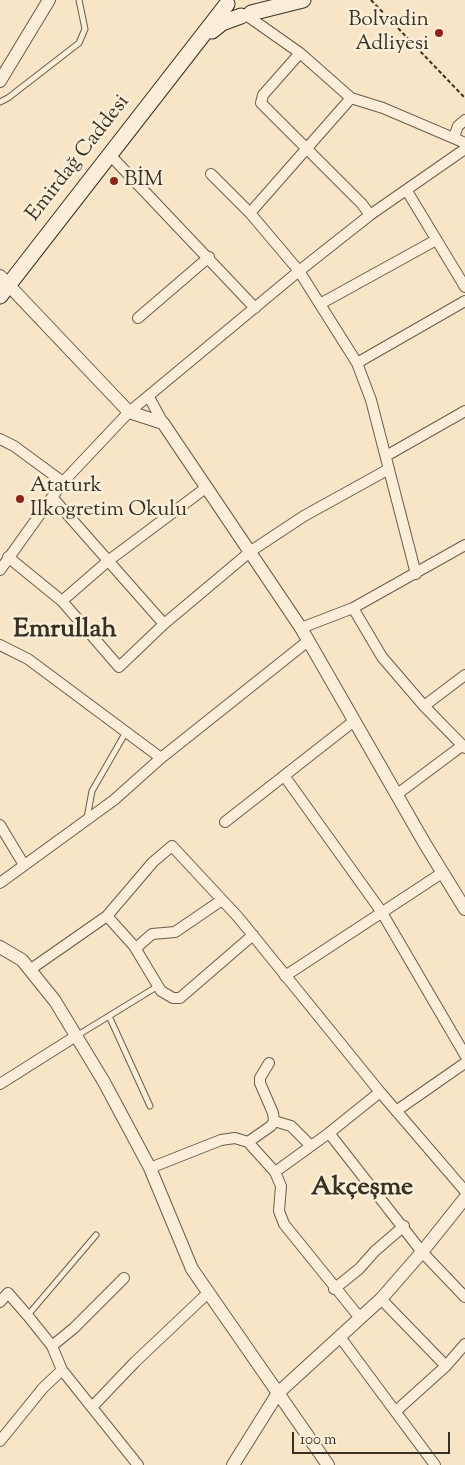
<!DOCTYPE html>
<html>
<head>
<meta charset="utf-8">
<style>
	body { margin:0 }
	#map { position:relative; width:465px; height:1465px; overflow:hidden; background:#f8e5c5; font-family:"Sorts Mill Goudy",serif }
	canvas { display:block }
	.scale { position:absolute; left:292px; top:1432px; width:158px; height:22px; box-sizing:border-box; border:2px solid #393024; border-top:0; padding-left:6px; font-size:15px; line-height:18px; white-space:nowrap; color:#393024; -webkit-text-stroke:4px #faeed9; paint-order:stroke }
</style>
</head>
<body>
<div id="map">
<canvas width="465" height="1465"></canvas>
<div class="scale">100 m</div>
</div>
<script>
const context = document.querySelector('canvas').getContext('2d');
context.lineJoin = 'round';
const toPath = rows => new Path2D(rows.map(r => 'M' + r).join(''));
function strokePath(path, color, width, dash) { context.strokeStyle = color; context.lineWidth = width; context.lineCap = dash ? 'butt' : 'round'; context.setLineDash(dash || []); context.stroke(path); }
function write(font, color, halo, rows, align = 'center') {
  context.font = font + ' "Sorts Mill Goudy",serif'; context.lineWidth = 5; context.setLineDash([]); context.textBaseline = 'middle'; context.strokeStyle = halo; context.fillStyle = color; for (const [text, x, y, turn = 0] of rows) {
    context.save(); context.translate(x, y); context.rotate((+turn || 0) * Math.PI / 180); context.textAlign = isNaN(turn) ? turn : align; if (halo) context.strokeText(text, 0, 0); context.fillText(text, 0, 0); context.restore();
  }
}
const service = toPath([
	[0,102,8,98,79,43,85,29,79,0],
	[87,818,92,791,126,732],
	[109,1016,150,1106],
	[78,1035,158,986],
	[28,1315,96,1235]
]);
const minor = toPath([
	[246,15,300,53,351,98,383,108,465,143],
	[300,53,263,95,261,103,362,204,370,215],
	[351,98,250,213,299,271,357,363,371,400,416,574],
	[454,137,458,126,465,120],
	[110,155,255,308],
	[211,174,250,213],
	[407,191,465,287],
	[320,304,436,240],
	[138,318,209,257],
	[357,363,465,301],
	[149,397,163,423],
	[0,439,14,446,63,482],
	[386,456,465,411],
	[52,497,164,624],
	[8,557,62,601,119,667,164,624,251,551,304,516,389,469],
	[0,570,63,482,129,412,299,271,370,215,465,149],
	[62,601,108,561,207,487],
	[353,608,382,657,424,706,465,748],
	[301,628,353,608,465,545],
	[0,645,28,659,161,758],
	[424,706,465,675],
	[285,777,381,911,465,1055],
	[396,795,463,745],
	[225,822,354,721],
	[0,825,24,865],
	[0,883,114,800,161,758,308,641],
	[107,916,134,946,161,991,173,998,180,998,253,935],
	[136,948,152,934,175,932,222,900],
	[31,969,107,916,153,862,172,846,238,917,380,1092,465,1191],
	[285,976,442,873],
	[0,1084,76,1036],
	[396,1111,465,1063],
	[274,1121,291,1126,311,1146],
	[329,1133,422,1252,465,1297],
	[248,1142,271,1126,274,1121,273,1113,260,1083,260,1078,269,1063],
	[150,1168,221,1140,235,1138,248,1142,275,1172],
	[334,1289,359,1269,375,1251,404,1226],
	[381,1299,446,1366],
	[0,1302,8,1293,28,1316,52,1346,62,1370,138,1465],
	[360,1318,284,1224,279,1211,281,1186,275,1172,329,1133,380,1092],
	[340,1337,435,1465],
	[52,1346,74,1328,124,1278],
	[93,1406,135,1362,209,1292],
	[396,1411,446,1366,465,1344],
	[0,1441,43,1388,62,1370]
]);
const tertiary = toPath([
	[0,81,49,0],
	[0,276,129,412,163,423,301,628,425,844,465,909],
	[0,947,22,960,55,1001,104,1082,150,1168,192,1269,328,1465],
	[233,1465,278,1393,381,1299,422,1252,465,1198]
]);
const secondary = toPath([
	[251,13,303,0],
	[212,31,222,23,241,16],
	[0,296,227,4]
]);
strokePath(service, '#695d4c', 7);
strokePath(minor, '#695d4c', 12);
strokePath(tertiary, '#695d4c', 14);
strokePath(secondary, '#393024', 17);
strokePath(toPath([
	[371,0,465,98]
]), '#393024', 2, [4, 2.5]);
strokePath(service, '#faeed9', 5);
strokePath(minor, '#faeed9', 10);
strokePath(tertiary, '#faeed9', 12);
strokePath(secondary, '#faeed9', 15);
for (const [x, y, r, color] of [
	[439,33,5,"#8f2418"],
	[114,181,5,"#8f2418"],
	[20,499,5,"#8f2418"]
]) { const dot = new Path2D(); dot.arc(x, y, r, 0, 2 * Math.PI); context.fillStyle = color; context.fill(dot); strokePath(dot, '#faeed9', 2); }
write('21px', '#393024', '#faeed9', [
	["Bolvadin",429,21,"right"],
	["Adliyesi",429,45,"right"],
	["BİM",124,181],
	["Ataturk",30,487],
	["Ilkogretim Okulu",30,511]
], 'left');
write('21px', '#393024', '#faeed9', [
	["Emirdağ Caddesi",79,159,-52]
]);
write('bold 26px', '#393024', '#faeed9', [
	["Emrullah",65,632],
	["Akçeşme",362,1190]
]);
</script>
</body>
</html>
